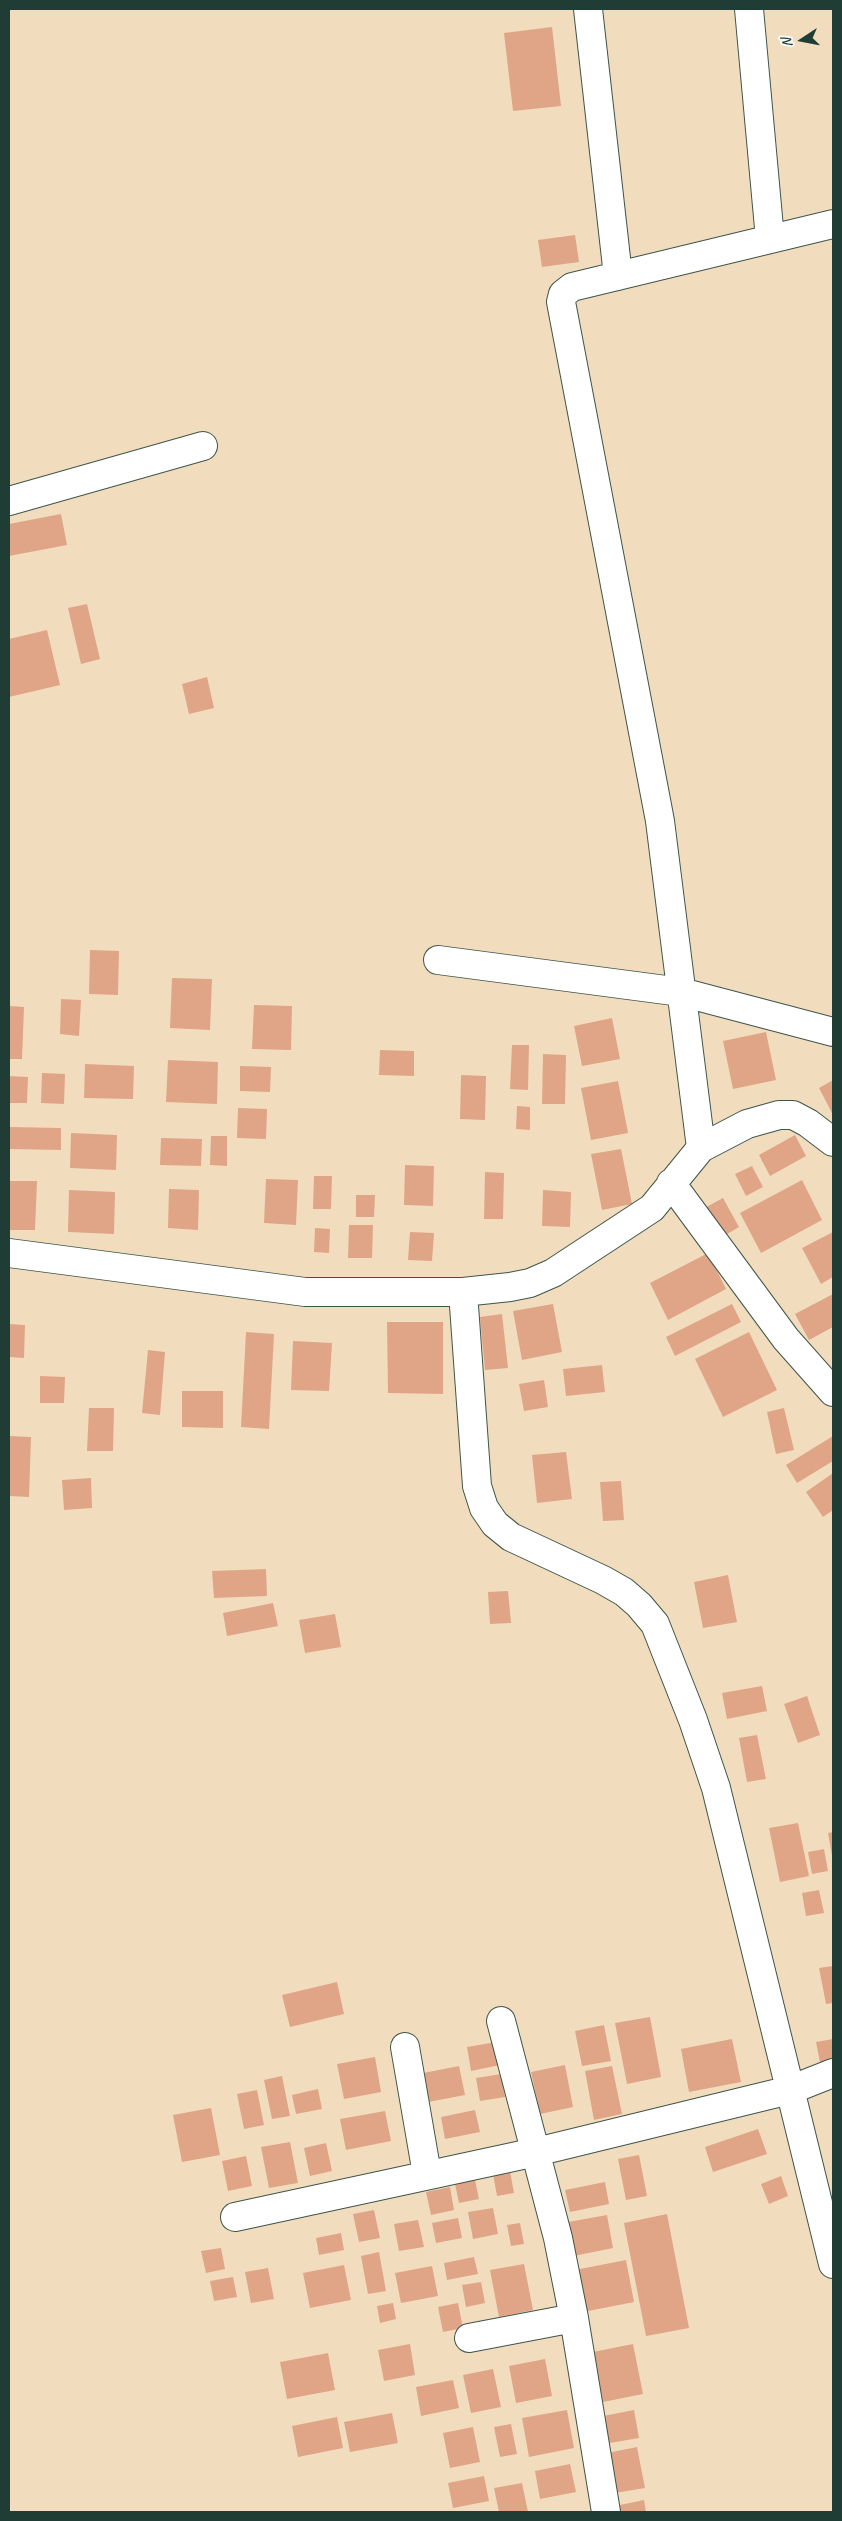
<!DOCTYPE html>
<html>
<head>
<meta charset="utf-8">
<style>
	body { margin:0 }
	#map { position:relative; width:842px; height:2521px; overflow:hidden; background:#f1ddbe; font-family:Caveat,sans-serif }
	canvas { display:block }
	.frame { position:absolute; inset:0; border:10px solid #1f3d34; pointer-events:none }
	.north { position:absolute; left:777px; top:15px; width:50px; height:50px; -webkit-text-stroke:4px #f6f6f2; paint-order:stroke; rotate:259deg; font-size:14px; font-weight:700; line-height:20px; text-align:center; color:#1f3d34 }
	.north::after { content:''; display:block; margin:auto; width:18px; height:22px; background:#1f3d34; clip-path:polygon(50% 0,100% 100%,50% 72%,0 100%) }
</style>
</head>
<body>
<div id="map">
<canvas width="842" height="2521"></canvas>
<div class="frame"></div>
<div class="north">N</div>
</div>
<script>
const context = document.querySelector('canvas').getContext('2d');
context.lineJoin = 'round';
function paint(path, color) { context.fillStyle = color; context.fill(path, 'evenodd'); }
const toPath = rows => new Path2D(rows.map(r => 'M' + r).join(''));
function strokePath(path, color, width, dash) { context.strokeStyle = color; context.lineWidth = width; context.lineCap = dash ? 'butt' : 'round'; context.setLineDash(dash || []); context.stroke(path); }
paint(toPath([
	[552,27,561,106,513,111,504,33],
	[575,235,579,262,542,267,538,240],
	[61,514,67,545,9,556,9,524],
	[87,604,100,659,81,664,68,608],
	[47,630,60,685,9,697,9,639],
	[207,677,214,708,189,714,182,684],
	[90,950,119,951,118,995,89,994],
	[172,978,212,979,210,1030,170,1028],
	[61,999,81,1000,79,1036,60,1034],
	[254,1005,292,1006,291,1050,252,1049],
	[9,1006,24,1007,22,1059,9,1059],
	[612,1018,620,1059,582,1066,574,1026],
	[766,1032,776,1080,733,1089,723,1041],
	[512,1045,529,1045,528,1090,510,1089],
	[380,1050,414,1051,414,1076,379,1075],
	[543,1054,566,1055,565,1104,542,1104],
	[168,1060,218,1062,217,1104,166,1102],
	[85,1064,134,1066,133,1099,84,1098],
	[240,1066,271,1067,270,1092,240,1091],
	[42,1073,65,1074,64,1104,41,1103],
	[461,1075,486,1076,485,1120,460,1119],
	[9,1076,28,1077,27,1103,9,1103],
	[833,1080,833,1115,819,1088],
	[618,1081,628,1133,591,1140,581,1088],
	[517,1106,530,1107,530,1130,516,1129],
	[238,1108,267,1109,266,1139,237,1138],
	[9,1127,61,1128,61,1150,9,1149],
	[71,1133,117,1135,116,1170,70,1168],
	[795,1135,806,1156,770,1176,759,1155],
	[211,1136,227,1136,227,1166,210,1165],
	[161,1138,202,1139,201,1166,160,1165],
	[621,1149,632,1204,602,1210,591,1154],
	[405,1165,434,1166,433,1206,404,1205],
	[752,1166,763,1187,746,1196,735,1174],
	[485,1172,504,1173,503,1219,484,1219],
	[314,1176,332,1176,331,1209,313,1209],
	[266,1179,298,1180,296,1225,264,1223],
	[802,1180,822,1220,761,1253,740,1213],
	[9,1181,37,1181,35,1230,9,1230],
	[169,1189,199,1190,198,1230,168,1228],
	[69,1190,115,1192,114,1234,68,1232],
	[543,1190,571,1192,570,1227,542,1226],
	[356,1195,375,1195,374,1217,356,1217],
	[723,1198,739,1227,717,1240,701,1210],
	[349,1225,373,1225,372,1258,348,1258],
	[315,1228,330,1229,329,1253,314,1252],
	[410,1232,434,1233,432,1261,408,1260],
	[833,1232,833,1277,821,1284,802,1248],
	[708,1253,726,1289,668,1320,650,1283],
	[833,1294,833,1327,809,1340,795,1314],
	[553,1304,562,1352,522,1360,513,1311],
	[732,1304,741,1322,675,1356,666,1337],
	[502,1314,508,1368,485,1370,480,1317],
	[387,1322,443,1322,443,1394,388,1393],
	[9,1324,25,1325,24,1358,9,1357],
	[246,1332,274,1334,269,1429,241,1427],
	[749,1332,777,1390,723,1417,695,1359],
	[293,1341,332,1343,329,1391,291,1390],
	[148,1350,165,1352,160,1415,142,1413],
	[602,1365,605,1392,566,1396,563,1369],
	[40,1376,65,1377,64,1403,40,1403],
	[544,1380,548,1407,524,1411,519,1384],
	[182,1391,223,1391,223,1428,182,1427],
	[89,1408,114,1408,113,1451,87,1451],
	[784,1408,794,1450,776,1454,767,1412],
	[9,1436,31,1437,29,1497,9,1496],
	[833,1436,833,1461,797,1483,786,1465],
	[566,1452,572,1499,537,1503,532,1455],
	[833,1473,833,1510,823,1517,806,1492],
	[91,1478,92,1508,64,1510,62,1480],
	[621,1481,624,1520,603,1521,600,1482],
	[266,1569,267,1596,214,1598,212,1571],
	[728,1575,737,1622,703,1628,694,1582],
	[508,1591,511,1623,490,1624,488,1592],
	[273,1603,278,1626,227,1636,223,1613],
	[335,1614,341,1647,305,1653,299,1620],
	[762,1686,767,1711,727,1719,722,1693],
	[807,1696,820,1735,798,1743,784,1704],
	[757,1735,766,1779,747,1782,739,1738],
	[798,1823,809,1876,780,1882,769,1828],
	[833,1832,833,1856,832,1856,828,1833],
	[824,1849,828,1871,812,1874,808,1852],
	[819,1890,824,1913,806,1916,802,1893],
	[833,1966,833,2003,826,2004,819,1968],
	[337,1982,344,2014,290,2027,282,1995],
	[650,2017,661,2077,627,2084,615,2023],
	[604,2025,611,2061,582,2066,575,2031],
	[732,2039,741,2082,689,2092,681,2049],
	[833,2039,833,2066,821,2068,816,2042],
	[496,2042,500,2065,471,2071,467,2047],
	[375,2057,381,2092,344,2099,337,2064],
	[565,2065,573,2107,540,2114,531,2072],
	[459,2066,465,2095,423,2103,418,2074],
	[612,2066,622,2114,594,2120,585,2071],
	[501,2074,505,2097,480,2101,476,2078],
	[282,2076,290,2116,272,2119,264,2080],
	[318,2089,322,2109,296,2114,292,2095],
	[257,2090,264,2125,244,2129,237,2094],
	[211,2108,220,2155,182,2162,173,2115],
	[475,2110,480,2132,445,2139,441,2117],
	[385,2111,391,2141,346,2150,340,2119],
	[758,2129,767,2154,713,2172,705,2147],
	[290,2142,298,2183,269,2188,261,2147],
	[326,2143,332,2171,310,2176,304,2148],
	[639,2155,647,2196,626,2200,618,2159],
	[246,2156,252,2186,228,2191,222,2161],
	[510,2171,514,2193,497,2196,493,2174],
	[781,2176,788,2196,769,2204,761,2184],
	[475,2180,479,2199,459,2203,455,2184],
	[605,2182,609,2204,570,2212,565,2190],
	[450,2187,454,2210,431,2215,426,2192],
	[493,2208,498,2234,473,2239,468,2212],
	[374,2210,380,2238,359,2242,353,2214],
	[667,2214,689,2328,646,2336,624,2223],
	[607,2215,613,2248,574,2256,568,2222],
	[458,2218,462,2238,436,2243,432,2223],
	[418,2220,424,2247,399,2251,394,2224],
	[520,2223,524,2244,511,2246,507,2225],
	[341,2233,344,2250,319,2255,316,2238],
	[221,2248,225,2269,206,2273,201,2251],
	[379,2252,386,2291,368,2294,361,2256],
	[474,2257,478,2274,447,2280,444,2263],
	[626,2260,634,2302,583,2312,575,2270],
	[524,2264,533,2310,499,2317,490,2270],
	[344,2265,351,2300,310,2308,303,2273],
	[432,2266,438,2296,401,2303,395,2273],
	[268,2268,274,2299,251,2303,245,2272],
	[233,2277,237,2297,214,2301,210,2281],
	[481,2282,485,2303,466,2307,462,2285],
	[393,2303,396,2319,380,2323,377,2306],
	[458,2303,463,2328,443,2332,438,2307],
	[410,2344,415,2375,384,2381,378,2350],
	[633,2344,643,2394,603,2402,593,2352],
	[328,2353,335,2390,287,2399,280,2362],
	[545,2359,552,2396,516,2403,509,2366],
	[493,2369,501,2407,471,2413,463,2375],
	[453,2380,459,2408,421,2416,416,2387],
	[567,2410,574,2448,529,2457,522,2418],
	[634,2410,639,2438,604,2444,598,2417],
	[392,2413,398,2443,350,2452,344,2422],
	[337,2417,343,2448,298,2457,292,2426],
	[511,2424,517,2454,500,2457,494,2427],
	[473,2427,480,2462,450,2468,443,2433],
	[637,2447,645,2488,615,2493,607,2453],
	[570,2464,576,2492,540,2499,535,2471],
	[484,2476,489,2501,453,2508,448,2483],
	[522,2483,528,2512,499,2512,494,2488],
	[644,2500,646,2512,616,2512,615,2506]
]), '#e0a586');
const minor = toPath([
	[588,9,618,276],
	[749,9,770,239],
	[9,501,203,446],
	[438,960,681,992,833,1032],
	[701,1148,660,821,561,302,563,294,572,287,833,224],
	[671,1183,786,1339,833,1392],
	[9,1253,305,1292,463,1292,510,1287,530,1283,553,1273,652,1208,701,1148,747,1124,779,1115,793,1115,808,1123,833,1142],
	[463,1292,477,1486,484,1508,495,1524,511,1537,603,1580,624,1592,639,1605,655,1624,693,1720,716,1788,833,2264],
	[501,2021,558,2238,574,2318,606,2512],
	[405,2047,427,2174],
	[235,2217,536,2152,790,2090,833,2073],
	[469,2338,574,2318]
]);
strokePath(minor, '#3e5549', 30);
strokePath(minor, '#fff', 28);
</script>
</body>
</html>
